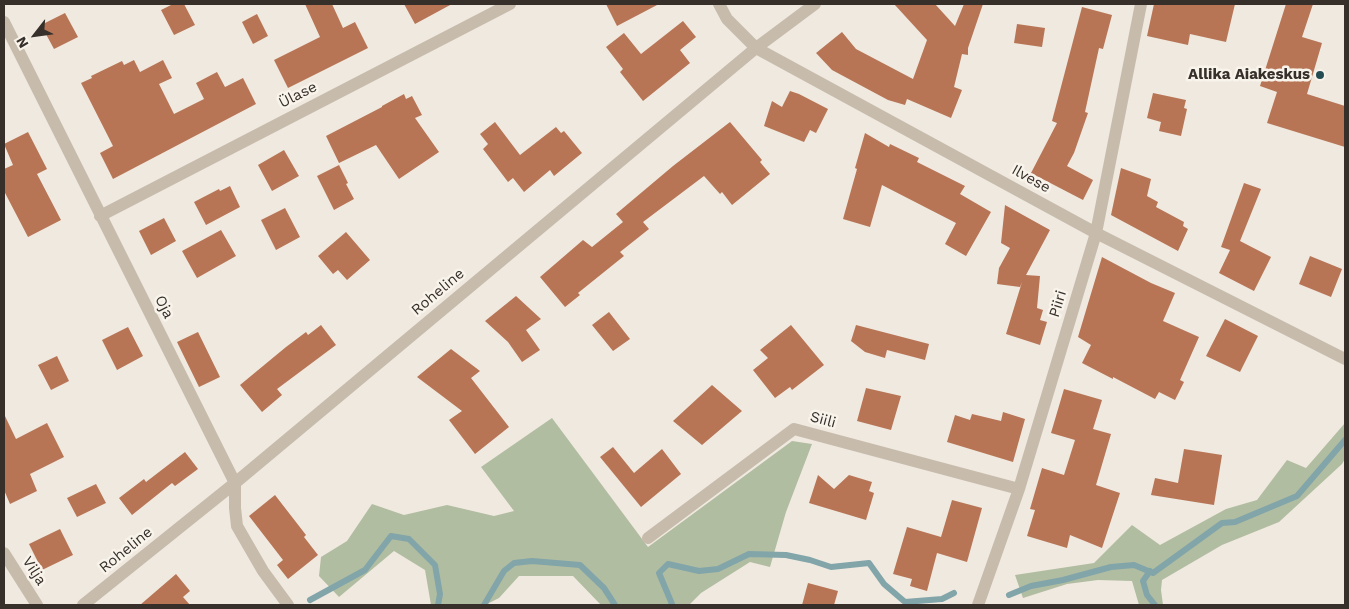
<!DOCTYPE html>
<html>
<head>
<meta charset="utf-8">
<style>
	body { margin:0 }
	#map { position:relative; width:1349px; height:609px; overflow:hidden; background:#f0e9df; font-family:"Work Sans",sans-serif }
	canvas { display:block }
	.frame { position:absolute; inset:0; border:5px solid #362f2a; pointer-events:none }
	.north { position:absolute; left:10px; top:10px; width:50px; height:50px; -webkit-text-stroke:4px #f8f3eb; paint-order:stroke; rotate:240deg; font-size:14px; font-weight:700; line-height:20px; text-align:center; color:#362f2a }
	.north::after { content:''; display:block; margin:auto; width:18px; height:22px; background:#362f2a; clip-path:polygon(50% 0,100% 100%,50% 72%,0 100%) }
</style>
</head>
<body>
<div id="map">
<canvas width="1349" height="609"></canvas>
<div class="frame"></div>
<div class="north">N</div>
</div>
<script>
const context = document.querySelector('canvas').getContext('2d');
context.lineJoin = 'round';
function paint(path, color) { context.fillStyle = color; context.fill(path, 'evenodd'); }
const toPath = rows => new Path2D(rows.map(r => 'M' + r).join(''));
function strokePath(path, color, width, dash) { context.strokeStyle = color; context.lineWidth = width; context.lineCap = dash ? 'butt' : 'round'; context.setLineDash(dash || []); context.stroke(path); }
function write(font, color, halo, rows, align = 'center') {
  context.font = font + ' "Work Sans",sans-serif'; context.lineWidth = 5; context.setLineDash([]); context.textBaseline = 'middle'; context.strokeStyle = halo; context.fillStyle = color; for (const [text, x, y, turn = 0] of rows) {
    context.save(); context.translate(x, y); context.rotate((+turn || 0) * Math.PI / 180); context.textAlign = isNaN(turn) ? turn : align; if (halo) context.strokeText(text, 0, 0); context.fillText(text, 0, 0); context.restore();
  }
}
paint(toPath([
	[552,418,648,547,792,441,812,444,786,512,770,567,750,562,701,593,689,605,601,605,573,576,519,576,499,598,485,605,431,605,425,570,394,551,339,597,319,576,321,557,347,541,372,504,404,515,447,505,494,516,514,511,481,467],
	[1345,423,1345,459,1342,464,1279,522,1222,545,1162,580,1161,590,1163,605,1139,605,1132,581,1098,580,1067,584,1023,598,1015,575,1094,563,1132,525,1160,545,1226,509,1257,500,1287,460,1306,468]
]), '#b1bda1');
strokePath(toPath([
	[1150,571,1143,581,1147,595,1155,605],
	[1009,595,1031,586,1063,580,1111,567,1134,565,1153,573,1222,523,1235,522,1297,496,1345,440],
	[310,600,365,570,391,536,409,539,435,565,440,594,438,605],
	[484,605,504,571,514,563,532,561,580,565,604,588,615,605],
	[671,605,672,604,659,573,668,564,699,571,718,569,749,554,786,555,810,560,831,567,869,563,884,584,905,602,942,599,954,593]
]), '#82a5aa', 6);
paint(toPath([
	[173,4,184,4,195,25,174,35,161,10],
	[305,4,332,4,343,28,355,22,368,48,288,88,274,60,320,37],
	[404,4,452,4,415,24],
	[606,4,659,4,617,26],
	[894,4,935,4,955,26,964,4,983,4,968,48,968,55,962,54,954,87,962,90,951,118,907,99,905,105,888,100,832,70,816,53,842,32,856,49,913,79,927,40],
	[1154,4,1235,4,1226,42,1190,34,1188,45,1147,36],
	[1286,4,1313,4,1302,37,1322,43,1307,94,1345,106,1345,147,1267,123,1277,92,1260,86],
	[1082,7,1112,15,1103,49,1099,48,1085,112,1088,113,1074,153,1067,166,1093,180,1083,200,1031,173,1057,123,1052,121],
	[65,13,78,37,54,49,41,25],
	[257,14,268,36,253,44,242,22],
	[683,21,696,37,680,50,690,63,643,101,620,72,623,69,606,47,624,33,641,54],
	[1017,24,1045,28,1042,47,1014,43],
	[134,60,140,72,163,60,172,78,159,84,174,114,204,99,196,83,217,72,225,87,243,78,256,104,113,179,100,153,113,146,81,83,92,78,91,76,122,61,124,65],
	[790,91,799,94,828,109,816,133,810,130,804,142,764,126,772,101,782,107],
	[1153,93,1186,100,1184,108,1187,109,1181,136,1159,131,1161,122,1147,118],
	[404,94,406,99,412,96,422,115,415,118,439,152,399,179,376,145,339,163,326,136,382,107,382,106],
	[495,122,520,155,556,127,561,133,564,131,582,153,554,176,550,170,524,192,513,178,508,182,483,149,488,144,480,134],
	[730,122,762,160,760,162,770,174,732,205,722,192,720,194,704,176,643,222,649,229,620,252,624,256,578,293,580,295,565,307,540,277,583,240,592,247,623,222,616,214,673,166],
	[28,132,47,169,37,174,61,220,28,237,4,191,4,169,13,165,4,144],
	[865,133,889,147,890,144,919,158,917,162,965,186,960,194,991,212,966,256,945,244,956,223,882,185,870,227,843,219,857,169,855,168],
	[284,150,299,176,272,191,258,165],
	[339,165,348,183,346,184,354,199,334,210,317,176],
	[1121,168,1151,179,1147,196,1158,202,1156,207,1184,222,1183,226,1188,229,1178,251,1111,215],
	[1244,183,1261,189,1240,241,1271,257,1254,291,1219,273,1230,250,1221,247],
	[230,186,240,207,206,225,194,202,219,189,220,191],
	[1005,205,1050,230,1026,275,1040,276,1037,308,1043,310,1040,320,1047,322,1040,345,1006,334,1022,282,1020,287,997,284,999,268,1010,248,1001,243],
	[285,208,300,237,276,250,261,220],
	[164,218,176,241,151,255,139,231],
	[221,230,236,256,197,278,182,251],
	[346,232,370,260,347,280,338,270,333,274,318,256],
	[1310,256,1342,269,1331,297,1299,284],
	[1102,257,1151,283,1175,293,1163,321,1199,337,1180,380,1184,382,1175,400,1159,392,1155,399,1113,377,1113,379,1082,363,1091,345,1078,337],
	[516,296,541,319,526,330,540,350,522,362,508,342,485,321],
	[609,312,630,339,613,351,592,325],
	[1225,319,1258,336,1240,372,1206,356],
	[321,325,336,345,277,389,282,395,262,412,240,385,286,347,306,332,308,335],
	[791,325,824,365,792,390,790,387,775,398,753,370,768,358,760,350],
	[856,325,929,344,925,360,887,350,885,358,865,352,851,341],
	[128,327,143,356,117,370,102,340],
	[198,332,220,377,199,387,177,342],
	[451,349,480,371,471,378,509,427,475,454,449,420,462,411,417,377],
	[57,356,69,381,51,390,38,365],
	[712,385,742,411,702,445,673,421],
	[866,388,901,396,891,430,857,421],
	[1064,389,1102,400,1093,429,1111,434,1096,485,1120,493,1102,548,1070,535,1067,548,1027,536,1035,510,1030,509,1042,468,1064,475,1075,440,1051,433],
	[1003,412,1025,419,1013,462,947,442,955,415,970,420,972,414,1001,421],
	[4,414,16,439,47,423,64,457,30,474,37,491,10,504,4,490],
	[613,447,634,473,662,449,681,474,641,507,600,457],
	[1184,449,1222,455,1214,505,1151,495,1155,478,1178,483],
	[185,452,198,469,175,486,172,483,132,515,119,498,144,479,146,482],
	[818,475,834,489,849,475,872,482,869,491,874,493,866,520,809,503],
	[96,484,106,503,77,517,67,498],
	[275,495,306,535,304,537,318,555,288,579,277,565,283,560,249,516],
	[952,500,982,508,967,562,937,553,927,591,910,586,912,579,893,574,907,527,941,537],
	[60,529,73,555,42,570,29,544],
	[176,574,190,591,183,597,190,605,140,605],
	[808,583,838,591,834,605,802,605]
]), '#b77556');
strokePath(toPath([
	[719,4,727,19,756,48,1096,233,1345,359],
	[4,22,235,483,235,508,237,526,263,571,288,605],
	[100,216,510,4],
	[648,538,794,429,1019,489],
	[4,553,37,605],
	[83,605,235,483,756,48,815,4],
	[978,605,1019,489,1096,233,1141,4]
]), '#c7bbac', 12);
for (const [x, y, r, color] of [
	[1320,75,5,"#254c53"]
]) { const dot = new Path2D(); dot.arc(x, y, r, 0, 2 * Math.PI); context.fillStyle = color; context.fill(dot); strokePath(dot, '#f8f3eb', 2); }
write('bold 15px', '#362f2a', '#f8f3eb', [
	["Allika Aiakeskus",1310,75]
], 'right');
write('15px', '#362f2a', '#f8f3eb', [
	["Ülase",298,95,-27],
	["Ilvese",1031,179,29],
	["Roheline",438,292,-40],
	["Piiri",1058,304,-73],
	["Oja",164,307,63],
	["Siili",823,420,15],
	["Roheline",126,550,-39],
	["Vilja",34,571,57]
]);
</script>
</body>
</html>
